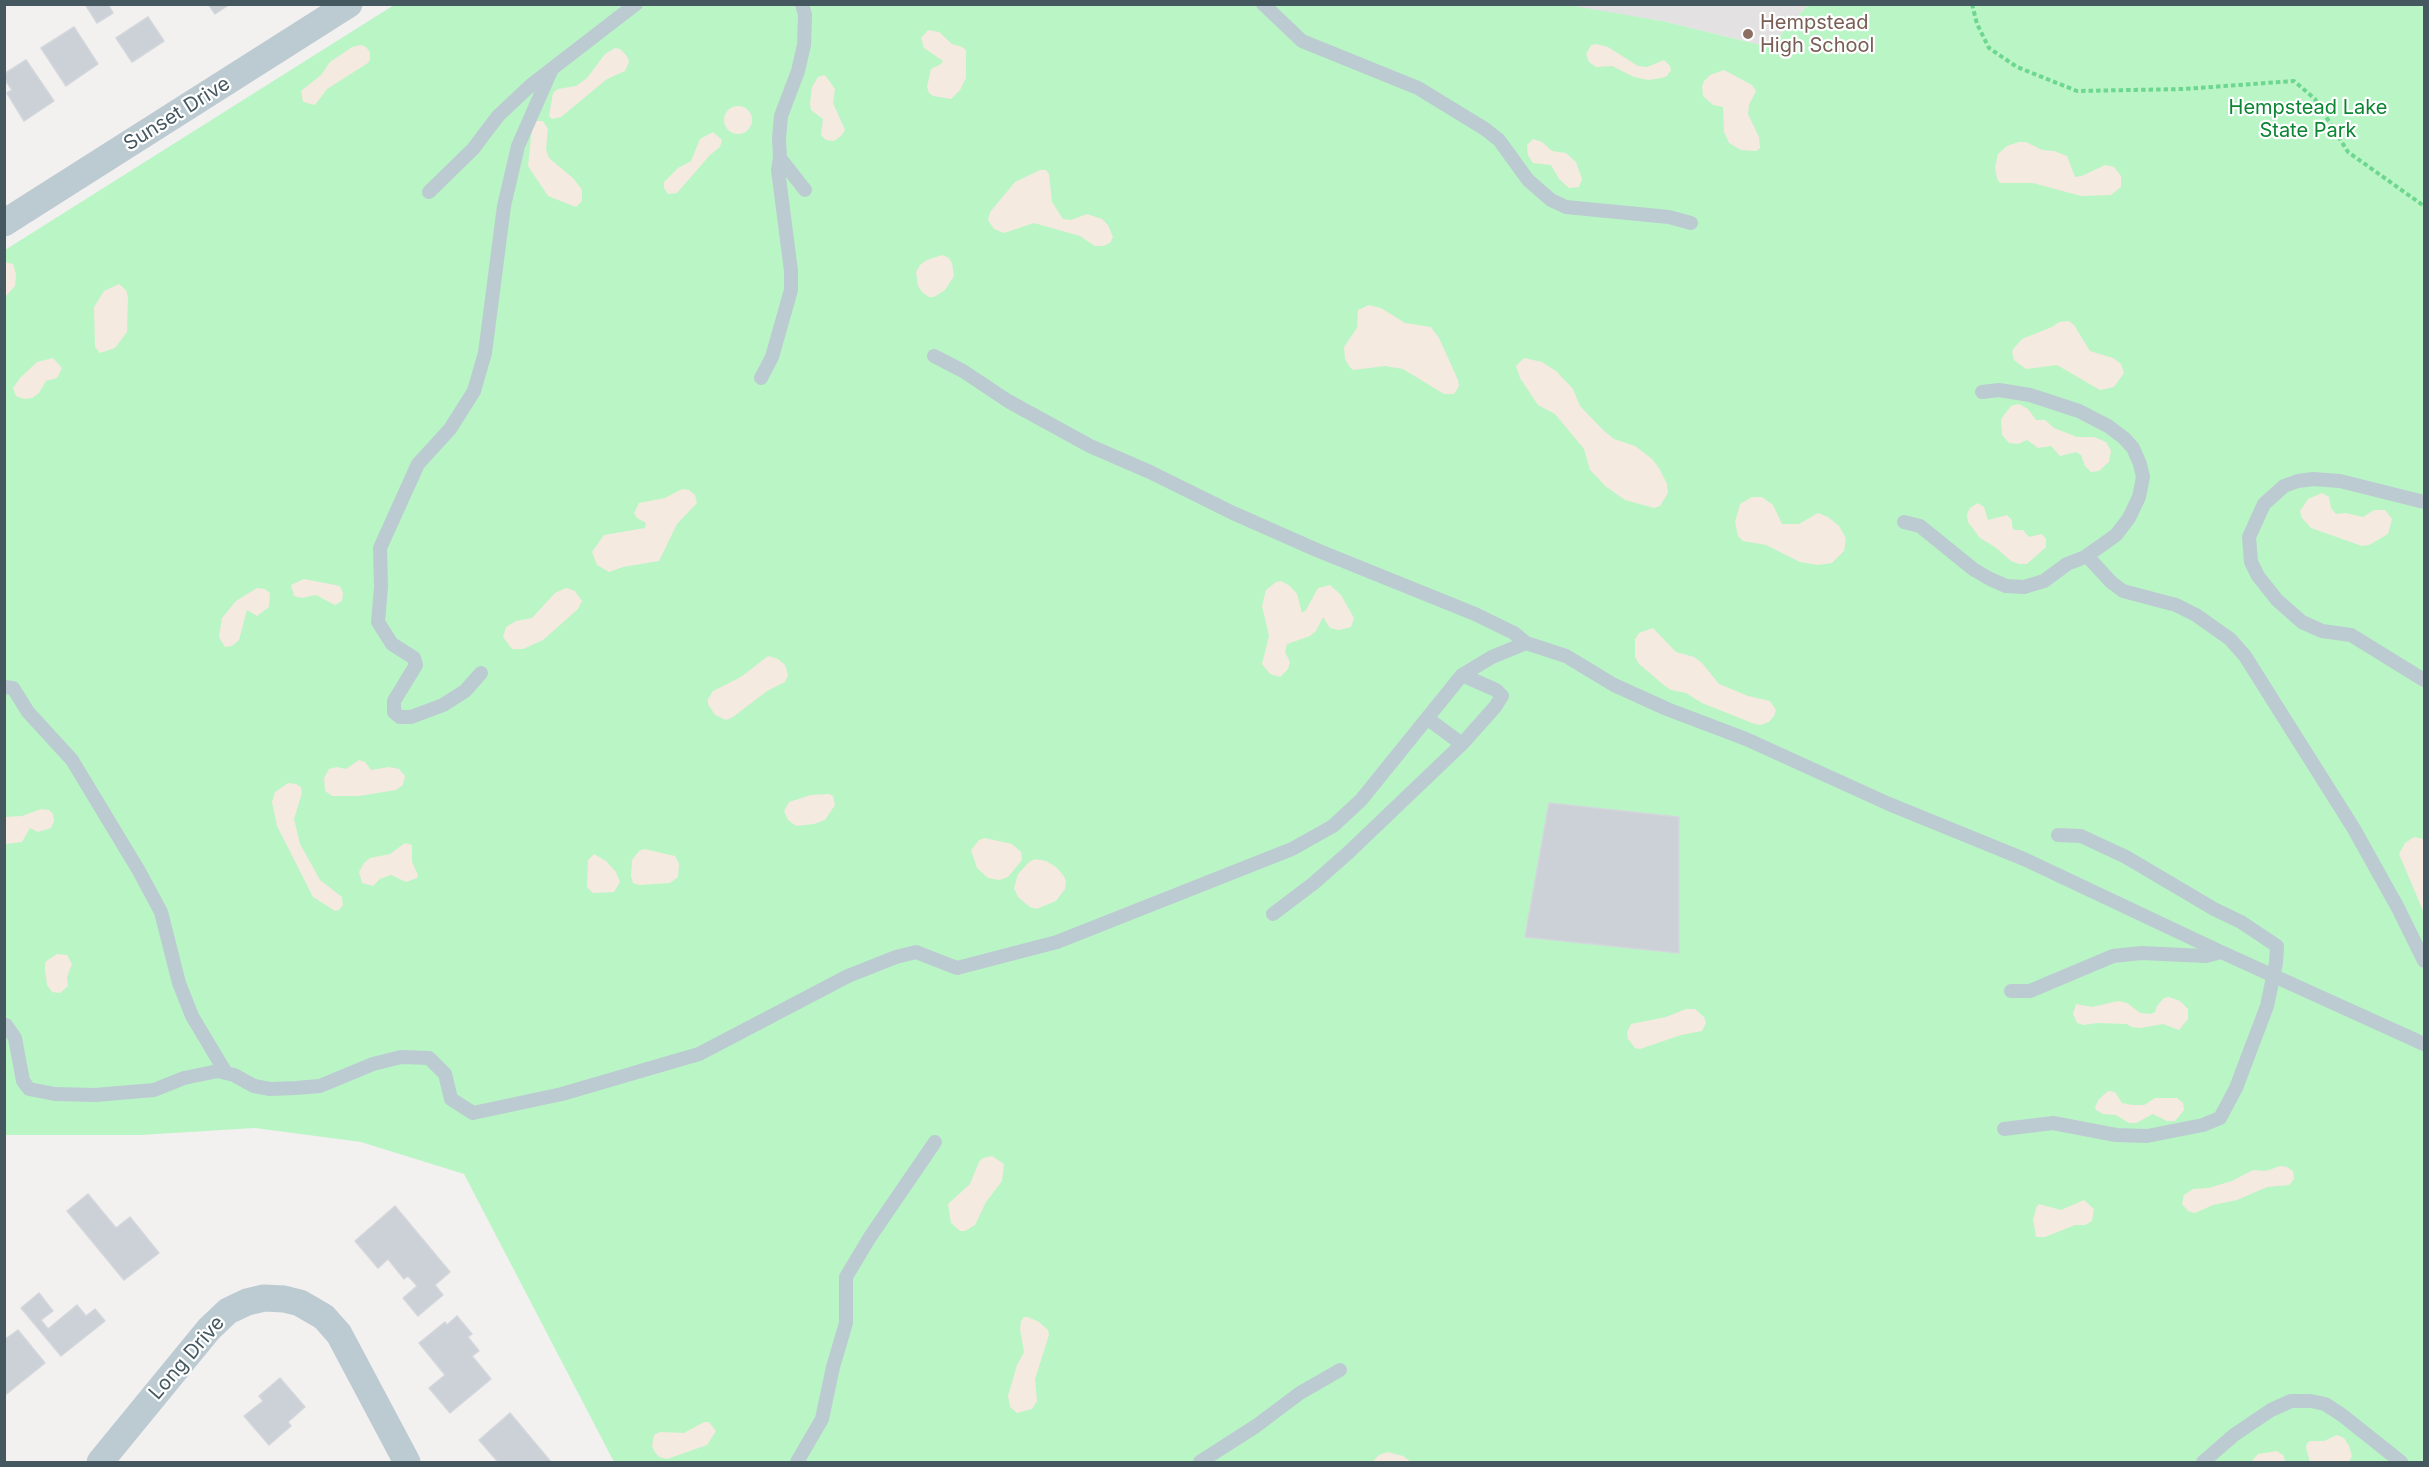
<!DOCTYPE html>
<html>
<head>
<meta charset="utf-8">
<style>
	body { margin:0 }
	#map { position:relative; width:2429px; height:1467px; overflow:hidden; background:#f3f0f0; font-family:Inter,sans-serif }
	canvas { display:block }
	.frame { position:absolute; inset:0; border:6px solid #455860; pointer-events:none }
</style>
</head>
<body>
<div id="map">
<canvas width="2429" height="1467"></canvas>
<div class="frame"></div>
</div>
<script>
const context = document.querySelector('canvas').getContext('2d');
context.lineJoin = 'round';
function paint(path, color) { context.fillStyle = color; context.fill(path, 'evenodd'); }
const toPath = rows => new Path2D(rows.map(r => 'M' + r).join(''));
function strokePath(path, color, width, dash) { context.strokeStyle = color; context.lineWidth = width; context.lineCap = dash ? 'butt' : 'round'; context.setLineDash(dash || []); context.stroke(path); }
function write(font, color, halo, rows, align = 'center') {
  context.font = font + ' Inter,sans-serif'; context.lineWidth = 4.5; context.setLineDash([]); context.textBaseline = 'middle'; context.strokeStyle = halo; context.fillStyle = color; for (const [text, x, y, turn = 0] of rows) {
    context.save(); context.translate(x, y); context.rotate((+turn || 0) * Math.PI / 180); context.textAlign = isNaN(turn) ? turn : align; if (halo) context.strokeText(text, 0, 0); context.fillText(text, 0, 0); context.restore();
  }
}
paint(toPath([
	[1562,5,1808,5,1769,47,1662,21]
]), '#e4e1e2');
paint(toPath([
	[1562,4,1662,21,1769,47,1808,5,2424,5,2424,1462,614,1462,464,1174,361,1142,255,1128,140,1135,5,1135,5,250,394,5]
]), '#baf5c6');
paint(toPath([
	[928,30,939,32,952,44,962,47,966,50,966,78,960,90,951,99,933,96,929,93,927,87,931,69,941,64,943,61,924,48,921,38],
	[1596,44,1608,47,1638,66,1647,67,1664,60,1670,66,1671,70,1667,76,1662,78,1648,80,1634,77,1612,66,1596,67,1589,62,1586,54,1591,45],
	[361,45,366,47,370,52,370,59,368,63,327,89,315,105,303,102,301,91,321,75,330,62,352,47],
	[615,48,620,49,627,56,629,62,625,71,607,79,561,117,552,119,549,116,553,93,558,89,576,86,587,78,605,54],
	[1724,70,1752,85,1756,91,1749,105,1748,114,1759,137,1760,148,1756,151,1741,150,1729,143,1724,132,1723,107,1713,105,1703,96,1702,86,1704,81,1710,75],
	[825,75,835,89,833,103,845,130,841,136,834,141,826,140,821,135,823,119,811,110,810,104,812,87,818,77],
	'724 120a14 14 0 1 1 28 0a14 14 0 1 1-28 0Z',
	[535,121,543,121,548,129,546,149,549,158,574,179,582,190,582,201,576,207,548,196,528,166,532,128],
	[713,132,722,140,720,147,710,155,677,193,668,194,664,188,664,182,678,168,691,161,700,139],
	[1533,139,1542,142,1552,151,1566,153,1576,162,1582,179,1579,187,1569,188,1559,179,1551,165,1533,163,1528,155,1527,145],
	[2019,142,2026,142,2042,150,2054,151,2067,156,2075,177,2082,176,2105,165,2114,167,2121,176,2121,187,2111,195,2081,196,2033,183,2000,183,1997,179,1995,167,1998,154,2007,146],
	[1040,170,1046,170,1049,174,1052,202,1063,219,1071,220,1087,214,1102,219,1108,225,1113,237,1110,243,1103,246,1095,246,1080,236,1034,223,1004,233,994,229,988,220,990,212,1015,182],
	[942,255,949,258,952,263,954,276,945,290,934,297,929,297,922,292,918,286,916,272,920,265,927,260],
	[5,262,13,264,16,274,15,286,5,297],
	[119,284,126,290,128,297,127,332,115,348,100,353,95,347,94,307,104,291],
	[1369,305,1381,308,1405,323,1431,327,1439,338,1458,380,1459,386,1454,394,1444,394,1403,369,1385,366,1353,370,1349,366,1345,359,1344,347,1357,328,1358,310],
	[2069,321,2074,325,2090,351,2113,358,2121,364,2124,373,2114,387,2100,390,2057,365,2026,369,2014,360,2012,352,2014,348,2022,339,2052,327,2059,322],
	[53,358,62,368,57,378,46,381,39,393,32,398,24,399,16,396,13,388,20,378,37,362],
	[1524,358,1542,362,1556,371,1573,389,1580,406,1603,430,1614,439,1635,446,1652,459,1659,468,1667,484,1668,493,1660,506,1654,508,1625,500,1605,486,1597,477,1590,470,1584,449,1555,414,1538,405,1520,378,1516,366],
	[2019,404,2028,409,2036,420,2045,420,2054,428,2077,437,2094,437,2106,442,2111,451,2109,462,2099,471,2091,472,2085,466,2081,455,2076,452,2060,456,2051,446,2038,448,2027,440,2018,444,2009,443,2002,435,2001,419,2011,406],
	[682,489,689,490,695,495,697,503,677,524,659,561,623,567,609,572,597,565,592,552,604,535,645,528,646,523,637,518,634,513,639,503,665,498],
	[2322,493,2329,497,2331,508,2336,514,2346,513,2363,517,2374,510,2385,510,2392,519,2388,534,2369,545,2362,546,2311,528,2302,518,2300,511,2308,499],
	[1752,497,1762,497,1773,505,1782,524,1799,524,1818,513,1828,517,1839,526,1846,538,1844,551,1832,563,1818,565,1800,562,1766,545,1743,541,1738,536,1735,522,1740,504],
	[1978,503,1984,507,1988,520,2007,515,2012,520,2012,526,2014,530,2023,530,2029,537,2042,534,2046,539,2046,547,2027,564,2019,564,2011,561,1995,547,1980,538,1968,522,1967,514,1970,508],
	[304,579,340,586,343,593,342,601,335,605,316,595,302,598,294,596,291,585],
	[1281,581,1290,586,1297,594,1302,613,1306,610,1318,588,1330,585,1341,595,1354,618,1351,627,1339,630,1330,628,1323,617,1316,631,1310,636,1287,644,1285,652,1290,662,1288,669,1280,677,1270,674,1262,664,1269,636,1262,606,1266,590,1276,582],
	[257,588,265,589,270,593,269,607,257,616,247,610,239,640,232,646,225,647,219,637,222,618,236,601],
	[566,588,575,591,582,601,578,609,543,640,523,649,512,649,503,637,506,627,516,621,532,618,555,593],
	[1653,628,1676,652,1694,657,1702,663,1719,684,1748,696,1770,701,1776,710,1774,716,1769,722,1760,725,1752,723,1702,703,1686,693,1671,690,1665,686,1639,664,1635,657,1635,639,1639,633],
	[768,656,778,659,785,665,788,675,785,682,767,691,733,717,726,720,715,715,708,704,708,699,713,691,741,677],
	[359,760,365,762,371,770,389,767,399,769,405,776,403,785,396,790,359,796,332,796,325,791,324,778,329,769,337,767,346,769],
	[288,783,296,784,301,787,302,793,294,819,300,844,320,880,342,897,343,905,339,910,335,911,313,897,277,826,272,802,275,792],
	[829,794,833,796,835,805,825,820,814,824,796,826,788,820,784,811,789,802,811,795],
	[41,809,49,810,53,814,54,821,51,828,38,832,30,828,22,842,5,844,5,817,22,816],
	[2414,837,2424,839,2424,913,2399,854,2405,843],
	[985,838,1012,844,1021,852,1022,860,1008,877,999,880,988,878,977,868,971,850,979,840],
	[405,843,412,845,412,862,418,875,417,878,406,882,391,875,380,879,373,886,362,883,359,872,364,863,370,858,390,854],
	[644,849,675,856,679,864,678,877,670,883,639,885,633,883,631,876,632,860,639,851],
	[594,854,606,861,616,872,620,882,614,892,593,893,587,887,588,860],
	[1035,859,1046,861,1056,867,1064,876,1066,882,1065,889,1056,901,1036,909,1030,907,1018,897,1014,888,1018,874,1029,862],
	[57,954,67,955,72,964,67,977,68,986,60,993,52,992,47,985,45,969,45,962],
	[2169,997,2180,1001,2188,1009,2188,1019,2179,1030,2163,1024,2140,1028,2131,1027,2127,1024,2097,1023,2084,1025,2077,1023,2073,1014,2076,1004,2092,1007,2118,1001,2127,1003,2140,1013,2151,1014,2155,1012,2157,1006,2164,998],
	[1686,1009,1695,1009,1704,1017,1706,1023,1702,1031,1681,1035,1640,1049,1635,1048,1628,1039,1627,1032,1631,1024,1666,1017],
	[2108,1091,2115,1092,2122,1103,2133,1105,2144,1105,2155,1098,2177,1098,2183,1103,2184,1110,2175,1121,2167,1121,2153,1114,2136,1123,2129,1123,2116,1115,2103,1114,2096,1110,2095,1107,2099,1099],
	[992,1156,1004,1164,1002,1181,986,1202,975,1225,965,1231,960,1231,951,1223,948,1204,970,1184,979,1162,983,1158],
	[2280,1166,2287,1167,2293,1171,2294,1179,2289,1185,2267,1187,2237,1200,2213,1205,2195,1213,2188,1211,2182,1204,2184,1195,2193,1189,2208,1188,2232,1181,2253,1170,2266,1171],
	[2084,1200,2094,1209,2092,1221,2085,1225,2075,1225,2045,1237,2036,1237,2033,1219,2037,1206,2039,1204,2061,1210],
	[1024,1317,1028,1317,1039,1322,1048,1330,1049,1335,1035,1379,1037,1401,1032,1409,1017,1413,1010,1407,1008,1396,1017,1365,1024,1352,1020,1329,1021,1321],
	[704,1422,709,1422,716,1431,707,1445,667,1459,659,1457,654,1451,652,1446,654,1435,660,1432,684,1433],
	[2337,1435,2344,1438,2349,1446,2352,1456,2349,1462,2310,1462,2306,1448,2307,1443,2310,1441,2324,1441],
	[2277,1451,2284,1456,2285,1462,2251,1462,2258,1454],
	[1387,1452,1403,1456,1411,1462,1372,1462,1379,1455]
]), '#f5eadf');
const building = toPath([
	[85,4,108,4,113,13,97,23,85,4],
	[208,4,230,4,215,14,208,4],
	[148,17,164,41,132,62,116,38,148,17],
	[74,27,98,64,66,86,41,48,74,27],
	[26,60,54,101,24,121,7,93,12,90,4,78,4,74,26,60],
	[1549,803,1679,817,1679,953,1525,937,1549,803],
	[88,1194,116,1228,130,1217,159,1253,124,1280,67,1211,88,1194],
	[395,1206,450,1272,435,1285,443,1295,418,1316,403,1298,417,1286,408,1276,404,1279,388,1259,378,1268,355,1241,395,1206],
	[39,1293,53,1311,41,1320,48,1329,77,1305,86,1316,95,1309,105,1321,61,1356,21,1308,39,1293],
	[457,1316,472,1334,468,1337,479,1351,472,1356,491,1379,450,1413,429,1388,445,1375,419,1343,445,1322,447,1325,457,1316],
	[18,1330,45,1363,4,1396,4,1340,18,1330],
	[280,1378,305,1407,288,1422,291,1426,269,1445,244,1416,263,1401,259,1396,280,1378],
	[510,1413,551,1462,498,1462,479,1440,510,1413]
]);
paint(building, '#cbd1d6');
strokePath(building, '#d3d7dc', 1.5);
strokePath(toPath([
	[1972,4,1977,24,1989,48,2017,67,2077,91,2184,89,2294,81,2315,99,2348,152,2424,206]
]), '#6dd790', 4, [4.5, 3]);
strokePath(toPath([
	[802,4,805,15,804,45,798,71,781,116,779,138,780,158,805,190],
	[1263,4,1302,41,1418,88,1485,129,1499,140,1528,180,1551,200,1566,207,1669,217,1691,223],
	[429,192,473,149,498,116,531,85,636,4],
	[934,356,963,371,1008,401,1090,446,1150,472,1233,513,1319,551,1475,614,1514,633,1526,643,1566,656,1614,685,1667,709,1746,739,1889,804,2024,859,2221,952,2424,1044],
	[761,378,772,357,791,290,791,271,778,170,780,158],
	[2424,502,2340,481,2313,479,2298,481,2284,486,2264,504,2249,537,2251,562,2258,576,2277,600,2302,622,2322,631,2351,635,2424,680],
	[1904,522,1920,526,1973,569,1990,579,2006,586,2024,587,2044,581,2067,564,2085,557,2116,535,2129,518,2139,497,2143,477,2140,464,2133,448,2124,438,2108,426,2079,411,2030,395,1999,390,1982,392],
	[2087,556,2111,582,2123,591,2176,605,2196,615,2230,639,2245,656,2354,829,2398,908,2424,961],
	[481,673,465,691,443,705,411,717,400,717,394,712,394,701,416,665,414,658,392,644,378,622,381,587,380,548,418,464,450,429,474,391,485,353,504,206,518,146,551,71],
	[4,687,13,688,28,712,72,760,139,871,161,912,179,983,192,1016,226,1073],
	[1428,719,1462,744],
	[1273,914,1314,883,1349,852,1462,744,1495,707,1502,696,1496,690,1462,675],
	[2011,991,2030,991,2113,956,2141,953,2206,956,2221,952],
	[4,1026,6,1025,15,1038,23,1081,29,1089,55,1094,95,1095,154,1090,184,1078,218,1071,234,1075,254,1086,270,1089,296,1088,320,1086,373,1064,401,1057,429,1058,445,1074,451,1099,473,1113,562,1094,699,1054,848,976,896,957,916,952,957,968,1057,942,1292,849,1333,826,1361,800,1462,675,1492,657,1526,643],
	[2004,1129,2053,1123,2116,1135,2147,1136,2203,1125,2220,1118,2236,1088,2267,1006,2276,963,2277,946,2241,922,2214,909,2126,857,2081,836,2058,835],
	[797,1462,822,1419,833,1367,846,1323,846,1277,870,1237,935,1142],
	[1200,1462,1256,1426,1300,1393,1340,1370],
	[2203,1462,2234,1435,2271,1410,2291,1401,2311,1401,2325,1404,2342,1415,2401,1462]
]), '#bccbd1', 14);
strokePath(toPath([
	[4,223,349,4],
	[100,1462,209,1329,228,1311,247,1302,264,1298,284,1299,300,1303,324,1317,339,1334,407,1462]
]), '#bccbd1', 27);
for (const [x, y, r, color] of [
	[1748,34,6,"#8d6e63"]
]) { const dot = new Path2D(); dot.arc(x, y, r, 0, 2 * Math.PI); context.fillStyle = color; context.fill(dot); strokePath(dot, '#fff', 2); }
write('20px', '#785e54', '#fff', [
	["Hempstead",1760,23],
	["High School",1760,46]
], 'left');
write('20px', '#0c8633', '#fff', [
	["Hempstead Lake",2308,108],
	["State Park",2308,131]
]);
write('20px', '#455860', '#fff', [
	["Sunset Drive",177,114,-32],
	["Long Drive",187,1358,-49]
]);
</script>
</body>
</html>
